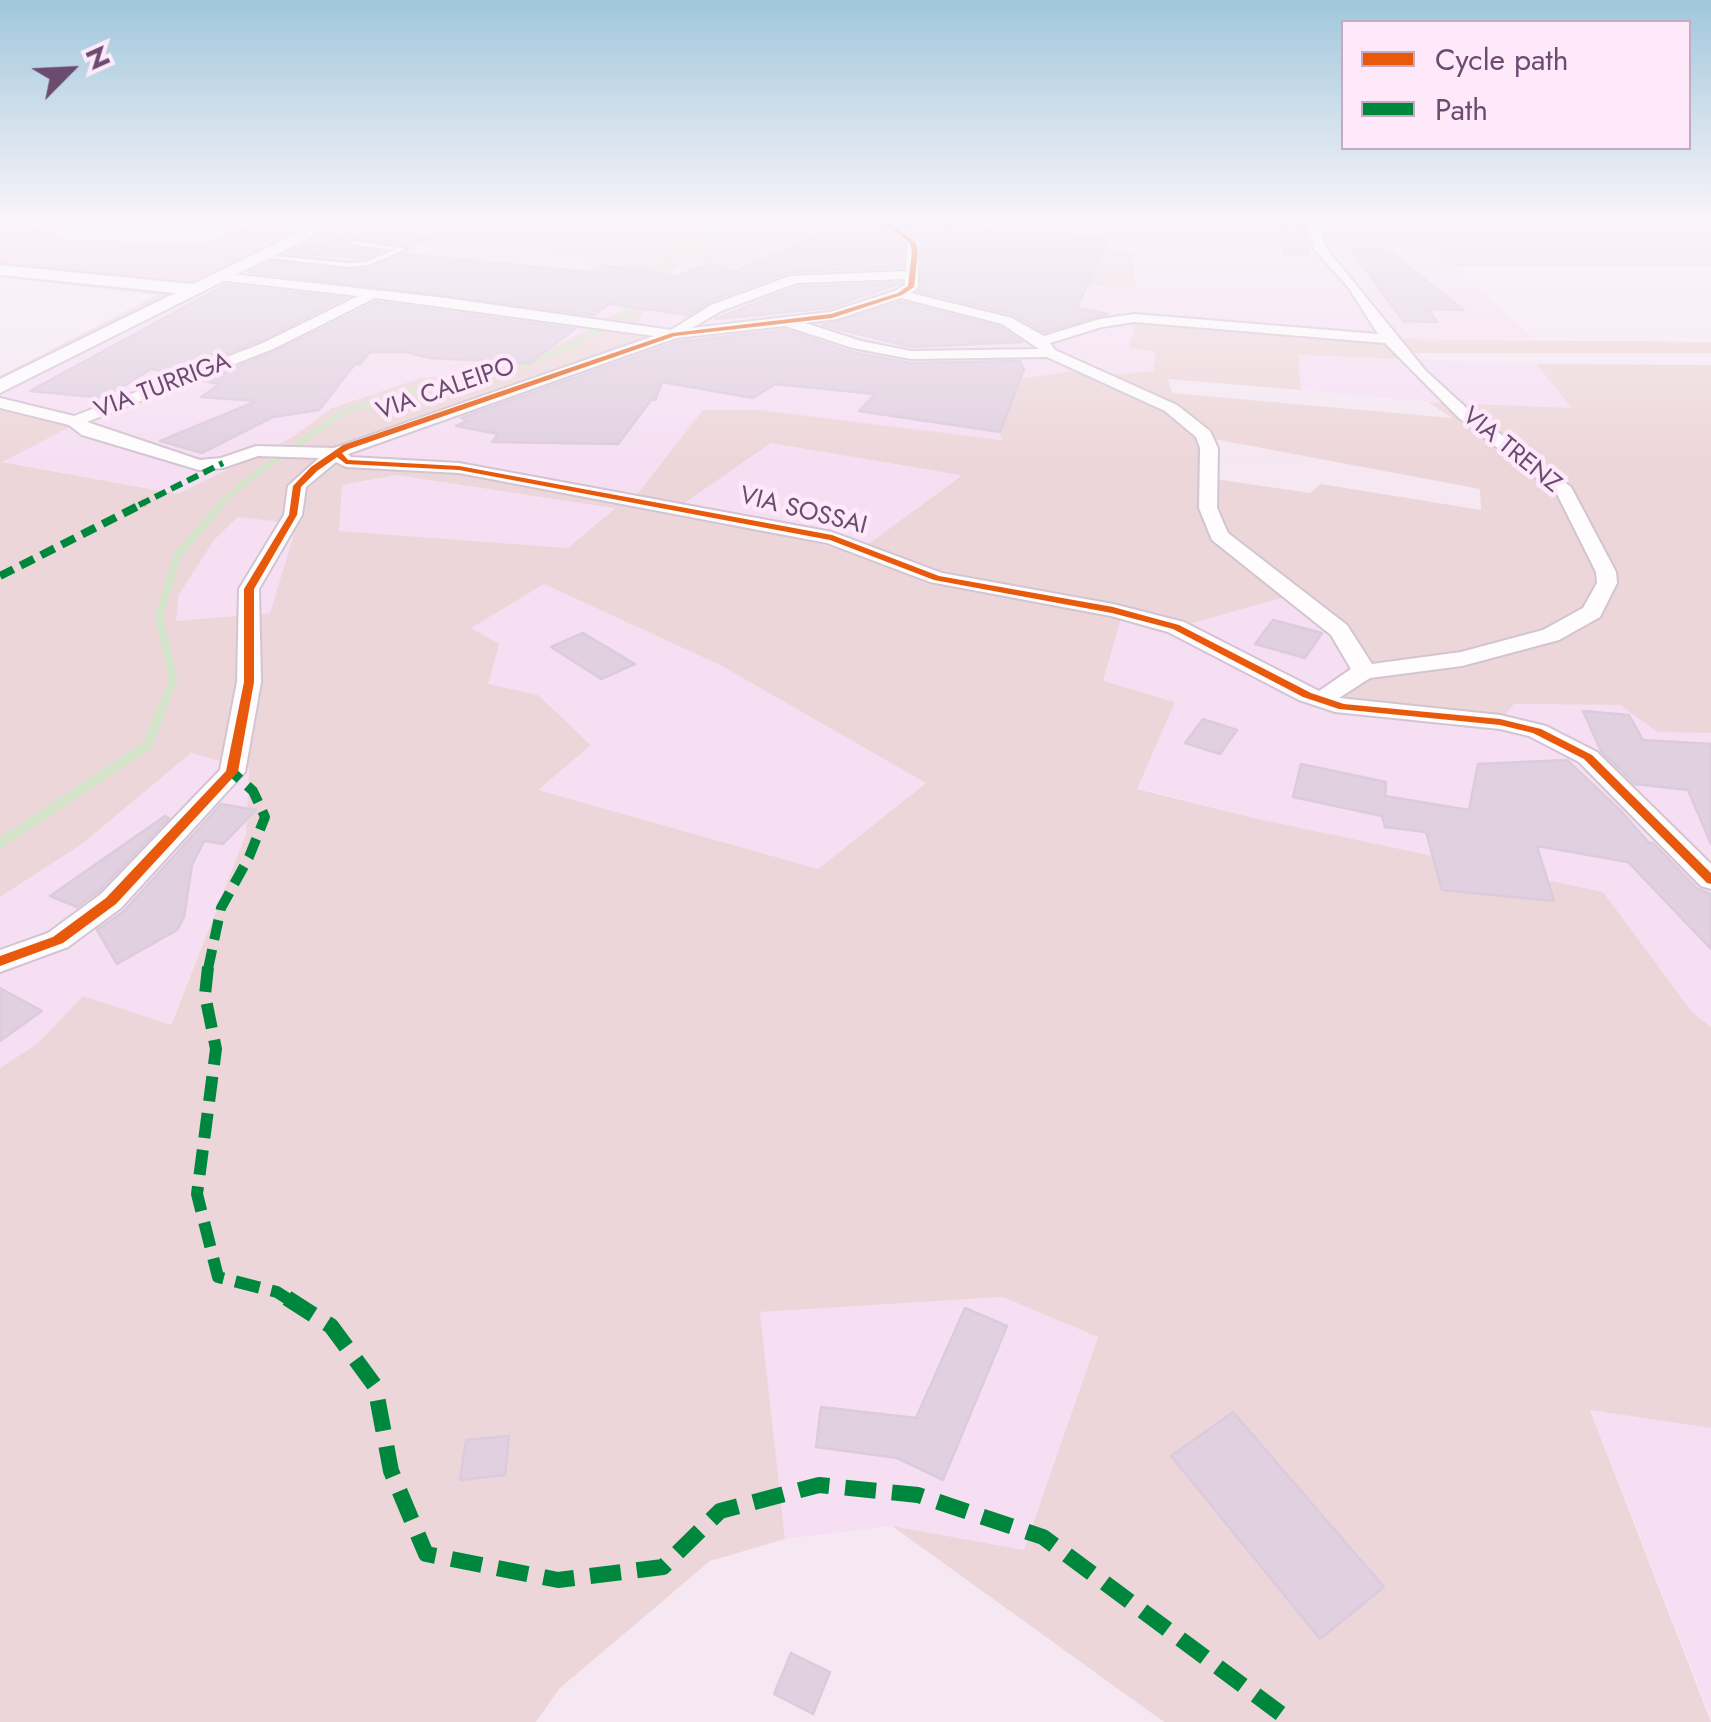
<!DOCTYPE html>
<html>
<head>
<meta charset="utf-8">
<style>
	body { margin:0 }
	#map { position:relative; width:1711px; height:1722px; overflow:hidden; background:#f5e8f3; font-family:Jost,sans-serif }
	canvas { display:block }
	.legend { position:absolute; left:1341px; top:20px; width:350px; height:130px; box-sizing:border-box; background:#fee9fb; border:2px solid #c4aac3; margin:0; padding:12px 18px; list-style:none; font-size:30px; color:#6c4b70 }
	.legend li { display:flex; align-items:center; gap:20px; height:50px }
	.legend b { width:50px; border:2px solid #c4aac3 }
	.north { position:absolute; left:20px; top:20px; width:100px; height:100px; -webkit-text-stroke:8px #fee9fb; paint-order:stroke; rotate:66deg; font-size:28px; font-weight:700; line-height:40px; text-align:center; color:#6c4b70 }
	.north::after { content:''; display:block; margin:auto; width:35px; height:45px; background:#6c4b70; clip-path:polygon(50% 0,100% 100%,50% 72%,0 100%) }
</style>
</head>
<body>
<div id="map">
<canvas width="1711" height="1722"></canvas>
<ul class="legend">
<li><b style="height:12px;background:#e8590c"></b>Cycle path</li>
<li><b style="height:12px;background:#00873e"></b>Path</li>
</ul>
<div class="north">N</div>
</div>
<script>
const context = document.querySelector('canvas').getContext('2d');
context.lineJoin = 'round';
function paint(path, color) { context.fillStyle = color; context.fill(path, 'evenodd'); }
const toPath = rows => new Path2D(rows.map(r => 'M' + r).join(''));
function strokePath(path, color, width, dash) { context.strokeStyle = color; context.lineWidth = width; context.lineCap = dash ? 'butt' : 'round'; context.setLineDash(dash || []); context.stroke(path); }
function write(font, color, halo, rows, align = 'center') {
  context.font = font + ' Jost,sans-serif'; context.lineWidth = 9; context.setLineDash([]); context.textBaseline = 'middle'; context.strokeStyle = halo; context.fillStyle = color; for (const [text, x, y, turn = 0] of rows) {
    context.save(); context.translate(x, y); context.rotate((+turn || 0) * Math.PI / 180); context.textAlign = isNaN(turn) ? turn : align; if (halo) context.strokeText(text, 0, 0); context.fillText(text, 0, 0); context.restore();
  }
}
paint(toPath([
	[345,219,480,222,445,239,623,262,624,309,547,351,489,371,421,378,331,407,291,438,178,494,0,461,68,428,0,410,0,393,224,280,319,290,349,271,261,261],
	[767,219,1312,219,1316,235,1423,238,1535,339,1389,339,1127,325,1136,326,1156,352,1153,371,1093,376,1003,440,760,410,631,502,345,466,343,454,622,330,666,276,683,262,734,267,764,257,751,239],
	[1297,355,1536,364,1574,408,1428,402,1301,390],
	[771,443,962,475,856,553,675,509],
	[396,475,614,508,568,548,338,531,342,485],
	[239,517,298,524,270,613,175,621,179,596,214,540],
	[544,584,722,666,927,782,818,869,536,790,591,744,538,696,487,684,470,628],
	[1285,597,1513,704,1620,705,1657,732,1711,733,1711,1027,1693,1012,1258,819,1137,788,1103,682,1120,618,1169,630],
	[191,753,249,768,246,834,170,1025,83,996,37,1044,0,1068,0,897,82,844],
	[1004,1297,1098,1337,1024,1551,892,1526,785,1539,759,1312],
	[1590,1409,1711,1428,1711,1718]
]), '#f6dff3');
paint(toPath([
	[0,219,18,219,15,221,69,239,197,246,262,219,345,219,0,393,0,376,157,295,0,277],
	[487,219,767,219,751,239,764,257,734,267,683,262,666,276,638,322,624,330,664,336,343,454,345,466,449,470,631,502,703,410,760,410,1002,440,992,393,1012,380,1081,370,1093,376,1153,371,1156,352,1129,348,1135,326,1126,324,1138,315,1389,339,1711,342,1711,353,1403,353,1403,359,1298,355,1301,390,1168,379,1172,393,1452,418,1428,402,1572,408,1536,364,1711,365,1711,733,1657,732,1620,705,1514,704,1502,718,1387,708,1320,695,1363,681,1337,639,1285,597,1168,630,1121,618,1103,681,1175,702,1137,789,1258,819,1603,892,1692,1012,1711,1027,1711,1428,1590,1410,1711,1722,1164,1722,892,1526,1024,1550,1098,1337,1003,1297,760,1312,785,1539,710,1561,559,1689,536,1722,0,1722,0,1068,37,1044,83,996,171,1025,246,834,249,769,191,753,82,844,0,897,0,410,70,427,2,462,178,494,291,438,331,408,421,378,489,371,547,351,624,309,623,262,443,240],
	[1214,439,1480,489,1481,510,1321,484,1310,493,1215,479],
	[771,443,960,475,961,476,856,553,676,509],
	[396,475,613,508,614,509,568,548,339,531,342,485],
	[238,517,297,524,270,613,176,621,179,595,214,540],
	[544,584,722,666,926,783,818,869,538,790,591,745,538,695,488,684,499,644,471,628],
	[1312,219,1711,221,1711,266,1454,266,1423,238,1315,235],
	[1046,246,1133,251,1136,289,1029,280]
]), '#edd6d9');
strokePath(toPath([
	[645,279,674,256,716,233,715,219],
	[571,345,631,312,635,297]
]), '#d4e4ca', 5);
strokePath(toPath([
	[219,505,246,481,343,412,432,385,495,376,577,343]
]), '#d4e4ca', 6);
strokePath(toPath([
	[162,709,173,679,159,616,177,556,222,503]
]), '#d4e4ca', 8);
strokePath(toPath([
	[0,843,148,745,162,707]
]), '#d4e4ca', 10);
const building = toPath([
	[856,219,871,219,903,245,902,267,789,272,710,301,689,315,609,304,594,315,249,272,270,262,348,271,368,269,404,254,589,272,602,265,678,276,707,264,736,271,856,219],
	[894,219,942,219,943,226,1108,238,1077,308,1108,314,1044,332,1013,314,919,291,923,242,894,219],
	[1280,219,1302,219,1310,254,1283,255,1280,219],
	[358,230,431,237,409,247,349,239,350,248,380,252,364,258,287,253,303,245,322,245,358,230],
	[1351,249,1387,250,1464,310,1428,309,1437,322,1403,321,1351,249],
	[901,283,829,308,715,319,798,287,901,283],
	[225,285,345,298,262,340,173,374,151,369,105,398,30,391,225,285],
	[376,302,575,329,530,363,430,358,406,352,370,352,360,364,355,364,319,410,273,417,202,453,160,441,257,401,201,397,220,384,203,381,274,352,376,302],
	[901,302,1000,327,1022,342,911,347,822,325,901,302],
	[785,330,852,352,910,363,1020,361,1024,369,1000,432,859,411,875,394,775,384,753,398,662,382,655,400,651,400,618,444,492,442,498,434,456,426,467,421,461,418,677,342,785,330],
	[1273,620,1322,633,1305,658,1255,644,1273,620],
	[583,633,635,664,601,679,551,647,583,633],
	[1583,711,1629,715,1643,740,1711,744,1711,844,1688,790,1635,784,1601,751,1583,711],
	[1203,719,1237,730,1220,754,1185,743,1203,719],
	[1567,760,1621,811,1649,843,1653,843,1698,889,1711,894,1711,949,1628,862,1537,846,1554,901,1442,890,1426,832,1385,827,1382,816,1293,797,1301,764,1386,782,1385,796,1469,810,1478,764,1567,760],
	[221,804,256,810,223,844,204,841,192,865,184,917,177,930,117,964,97,930,124,911,221,804],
	[165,816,169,818,99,891,77,907,50,896,165,816],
	[0,988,42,1011,0,1041,0,988],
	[965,1308,1007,1326,943,1480,897,1458,816,1447,821,1407,916,1418,965,1308],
	[1233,1412,1384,1587,1320,1639,1171,1456,1233,1412],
	[509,1436,505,1475,460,1480,466,1440,509,1436],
	[791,1653,830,1672,813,1714,774,1694,791,1653]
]);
paint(building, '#e1d0e0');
strokePath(building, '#dccbdc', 2.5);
const lane = toPath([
	[352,241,406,249,368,265,348,267,260,257,263,255,348,263,365,262,395,250,350,244,352,241]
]);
const street = toPath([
	[875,219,888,219,919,242,918,287,911,293,1012,318,1044,336,1100,319,1134,314,1378,334,1348,287,1314,249,1306,219,1318,219,1326,248,1426,371,1471,412,1571,487,1616,572,1617,583,1600,617,1559,640,1462,666,1370,678,1339,698,1500,715,1546,726,1597,752,1711,864,1711,889,1701,886,1579,762,1529,736,1500,729,1335,712,1299,700,1168,632,1111,616,930,582,827,543,459,473,346,467,336,462,306,487,302,515,259,589,261,682,245,772,121,908,68,947,0,972,0,950,48,933,101,894,220,770,237,682,239,589,284,515,288,486,319,458,258,456,223,468,199,470,82,435,69,425,0,408,0,398,74,416,263,343,358,296,218,280,217,277,223,273,446,298,671,330,711,305,790,276,906,271,907,243,875,219],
	[905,279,905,285,895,291,830,312,692,328,721,311,797,283,905,279],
	[375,298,654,336,334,448,256,446,221,458,200,460,87,422,273,349,375,298],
	[901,298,1002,324,1039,349,911,351,861,341,805,323,837,319,901,298],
	[1134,322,1385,343,1459,418,1557,494,1596,572,1597,583,1583,608,1543,630,1461,652,1372,664,1347,625,1228,533,1217,508,1218,448,1210,431,1177,405,1055,350,1050,343,1102,327,1134,322],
	[785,326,853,348,911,359,1047,357,1165,411,1196,437,1200,448,1199,508,1212,540,1331,635,1351,669,1319,691,1184,622,1113,604,942,573,832,532,459,463,351,457,348,454,676,338,785,326]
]);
const secondary = toPath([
	[327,219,347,219,0,393,0,379,175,293,0,275,0,265,193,284,327,219]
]);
strokePath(lane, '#d2c5d1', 5);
strokePath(street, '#d2c5d1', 4);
strokePath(secondary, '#d4c6d3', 4);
paint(lane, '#fefcfd');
paint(street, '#fefcfd');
paint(secondary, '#fefcfd');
strokePath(toPath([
	[139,505,223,463]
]), '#00873e', 6, [12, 6]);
strokePath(toPath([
	[0,576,144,503]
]), '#00873e', 8, [15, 8]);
strokePath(toPath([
	[208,969,221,908,249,857,265,817,253,791,232,772]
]), '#00873e', 10, [20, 10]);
strokePath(toPath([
	[208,967,205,995,216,1049,197,1194,218,1277,277,1292,291,1301]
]), '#00873e', 12, [25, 12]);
strokePath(toPath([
	[287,1298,331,1326,375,1386,391,1471,426,1554,558,1580,663,1567,720,1511,819,1485,918,1495,1043,1537,1292,1722]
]), '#00873e', 16, [31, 16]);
paint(toPath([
	[878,219,884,219,916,242,918,251,914,287,902,295,832,318,675,336,349,449,342,453,348,460,459,466,832,535,939,576,1113,607,1179,625,1311,693,1344,704,1500,719,1541,729,1592,755,1711,873,1711,884,1707,883,1584,759,1533,733,1500,725,1339,709,1303,697,1173,629,1112,613,934,580,830,540,459,470,346,464,337,457,317,471,301,487,297,515,254,589,254,682,238,772,116,904,63,943,0,966,0,956,53,937,106,898,226,771,244,682,244,589,289,515,293,486,311,467,343,445,672,333,831,314,898,293,908,286,912,251,910,243,878,219]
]), '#e8590c');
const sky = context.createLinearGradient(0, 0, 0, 460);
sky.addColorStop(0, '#a0c7dc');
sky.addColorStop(0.48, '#faf5fa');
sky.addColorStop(1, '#faf5fa00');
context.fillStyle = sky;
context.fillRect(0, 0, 1711, 460);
write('25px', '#6c4b70', '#fee9fb', [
	["VIA TURRIGA",163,387,-21],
	["VIA CALEIPO",446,390,-19],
	["VIA TRENZ",1511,451,39],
	["VIA SOSSAI",803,512,14]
]);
</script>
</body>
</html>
